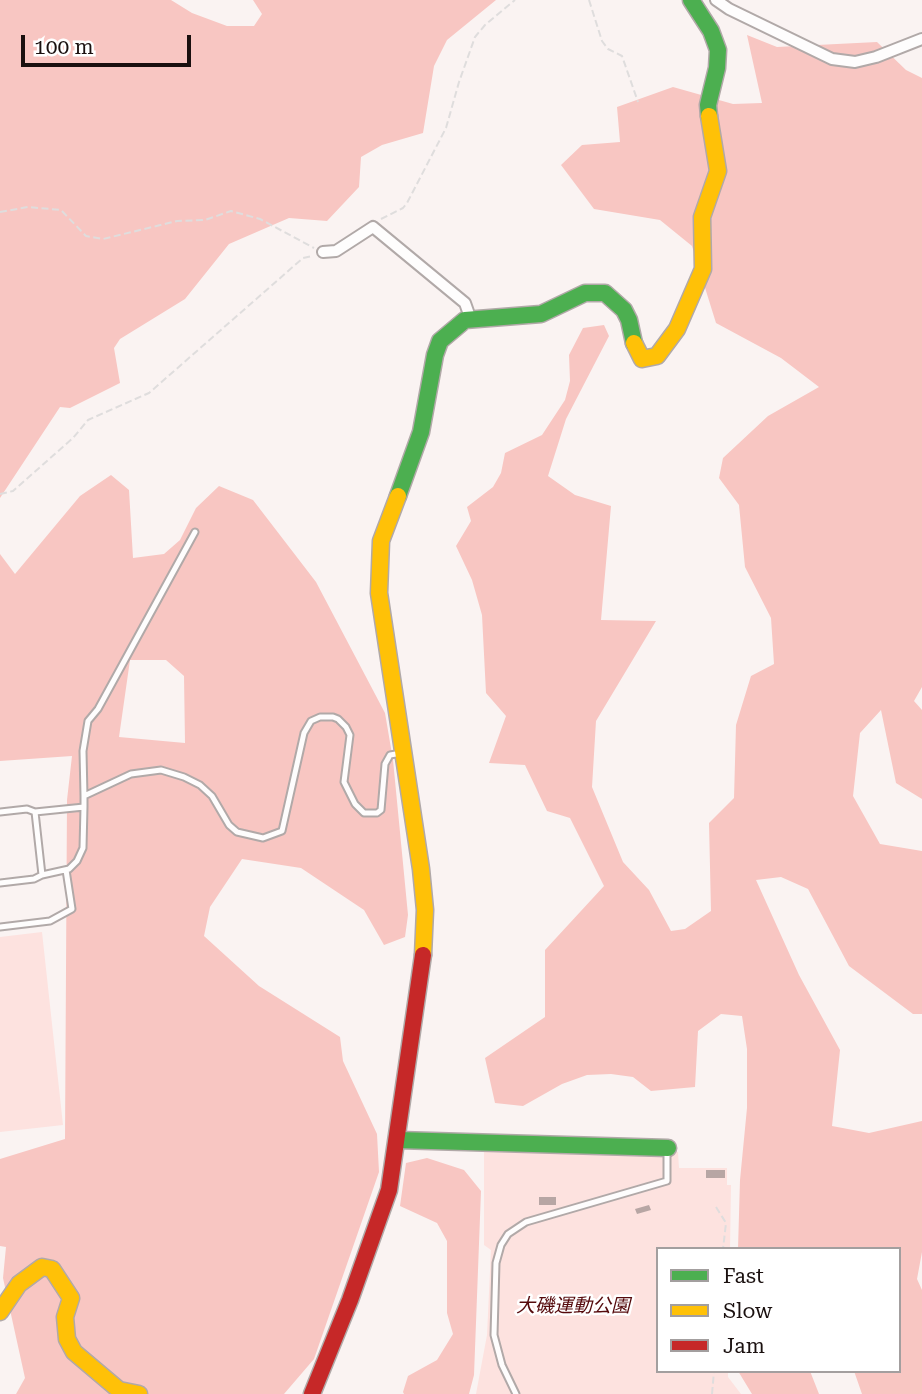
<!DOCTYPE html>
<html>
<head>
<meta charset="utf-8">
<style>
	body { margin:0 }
	#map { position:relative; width:922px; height:1394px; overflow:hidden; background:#faf3f2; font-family:"Roboto Serif",serif }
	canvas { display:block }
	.legend { position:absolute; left:656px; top:1247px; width:245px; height:126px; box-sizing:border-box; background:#fff; border:2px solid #a39f9f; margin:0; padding:9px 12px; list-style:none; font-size:21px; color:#1a100f }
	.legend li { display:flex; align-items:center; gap:14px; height:35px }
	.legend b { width:35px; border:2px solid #a39f9f }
	.scale { position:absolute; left:21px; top:35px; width:170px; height:32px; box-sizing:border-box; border:4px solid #1a100f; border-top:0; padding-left:9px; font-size:21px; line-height:24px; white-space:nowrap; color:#1a100f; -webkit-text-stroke:5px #fff; paint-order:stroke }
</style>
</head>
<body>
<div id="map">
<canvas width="922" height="1394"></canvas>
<ul class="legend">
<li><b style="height:9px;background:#4caf50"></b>Fast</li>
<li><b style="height:9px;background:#ffc107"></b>Slow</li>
<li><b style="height:9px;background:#c62828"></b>Jam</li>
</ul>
<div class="scale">100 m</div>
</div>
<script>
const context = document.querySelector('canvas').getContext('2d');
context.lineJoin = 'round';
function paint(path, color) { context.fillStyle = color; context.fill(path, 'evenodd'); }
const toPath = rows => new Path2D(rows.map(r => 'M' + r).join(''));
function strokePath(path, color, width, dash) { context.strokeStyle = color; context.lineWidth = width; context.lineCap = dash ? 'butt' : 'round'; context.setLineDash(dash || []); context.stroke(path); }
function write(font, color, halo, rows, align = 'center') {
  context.font = font + ' "Roboto Serif","Noto Sans JP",serif'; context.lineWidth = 5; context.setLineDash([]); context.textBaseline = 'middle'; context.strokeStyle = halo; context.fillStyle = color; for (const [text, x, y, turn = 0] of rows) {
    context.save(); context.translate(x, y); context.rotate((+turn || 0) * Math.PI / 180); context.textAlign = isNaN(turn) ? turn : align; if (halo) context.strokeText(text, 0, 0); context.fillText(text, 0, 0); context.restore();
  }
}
paint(toPath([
	[42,932,63,1125,0,1132,0,937],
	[484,1148,678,1152,679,1168,727,1168,727,1185,731,1185,730,1249,658,1249,658,1371,728,1371,728,1377,741,1394,476,1394,487,1335,491,1250,484,1245]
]), '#fde2df');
paint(toPath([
	[0,0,171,0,192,13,227,26,254,26,262,14,253,0,496,0,447,40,434,66,423,133,382,145,361,157,359,187,327,221,289,218,229,244,185,299,120,339,114,348,120,383,70,408,60,407,0,498],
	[747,35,777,47,877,42,906,70,922,78,922,687,914,701,922,710,922,799,896,783,881,710,860,733,853,796,880,844,922,851,922,1014,913,1014,849,966,808,889,781,877,756,880,799,975,840,1050,832,1126,869,1133,922,1121,922,1252,917,1279,922,1290,922,1394,862,1394,854,1371,899,1371,899,1249,738,1249,740,1180,747,1108,747,1049,742,1016,721,1014,698,1031,695,1087,651,1091,633,1077,611,1074,587,1075,562,1084,523,1106,495,1103,485,1058,545,1017,545,950,604,886,570,818,547,811,525,765,489,763,506,716,486,693,482,615,472,580,456,546,471,521,467,507,493,487,501,473,505,453,542,435,565,400,570,381,569,355,583,328,604,325,609,336,566,419,548,476,575,495,611,506,601,620,656,621,596,721,592,787,623,862,649,890,671,931,685,929,711,911,709,823,734,798,736,725,751,676,774,664,771,618,745,567,739,505,719,478,723,458,768,416,819,387,781,358,716,323,692,246,660,220,594,209,561,165,582,145,620,142,617,107,673,87,733,104,762,103],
	[111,475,129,490,133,558,164,554,180,540,196,508,219,486,253,500,316,582,385,713,393,760,408,915,405,937,384,945,364,910,301,868,242,859,210,907,204,936,259,986,340,1037,343,1061,377,1134,379,1172,314,1359,284,1394,16,1394,25,1378,3,1278,6,1247,0,1246,0,1159,65,1139,67,800,72,756,0,761,0,554,15,574,80,496],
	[130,660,166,660,184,676,185,743,119,737],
	[427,1158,464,1170,481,1191,474,1375,469,1394,404,1394,403,1392,408,1376,437,1360,453,1334,447,1313,447,1241,437,1223,400,1206,406,1163],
	[738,1371,810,1371,819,1394,752,1394]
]), '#f8c6c2');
paint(toPath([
	[706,1170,725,1170,725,1178,706,1178],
	[539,1197,556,1197,556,1205,539,1205],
	[649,1205,651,1210,637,1214,635,1209]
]), '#b7a6a4');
const lane = toPath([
	[84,796,83,751,88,721,98,709,195,532],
	[84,807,35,812,42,875,69,869,77,861,83,848,84,807,84,796,131,774,161,770,184,777,200,785,212,796,229,825,237,832,263,838,282,831,304,733,311,721,320,717,333,717,338,719,346,727,350,735,344,782,355,804,364,813,377,813,381,810,385,764,390,755,402,753],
	[0,812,27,809,35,812],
	[0,883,34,879,42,875],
	[0,927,50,921,72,909,66,870],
	[516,1394,502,1365,494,1335,496,1263,501,1245,508,1234,526,1222,667,1181,667,1149]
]);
const street = toPath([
	[716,0,729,9,832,59,855,62,876,57,922,39],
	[323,252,336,251,373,227,465,303,471,320]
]);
const fast = toPath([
	[691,0,711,31,718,50,717,68,708,105,709,116],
	[398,496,421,432,435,355,440,341,465,320,541,314,585,293,605,293,624,310,629,320,634,343],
	[398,1140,668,1148]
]);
const slow = toPath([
	[634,343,642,359,657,356,677,329,703,269,702,217,718,171,709,116],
	[398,496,381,541,379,593,421,869,425,910,423,955],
	[0,1312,19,1284,42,1267,52,1269,71,1298,65,1317,67,1339,74,1352,119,1390,139,1394]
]);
const jam = toPath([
	[312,1394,350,1300,389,1190,423,955]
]);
strokePath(lane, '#b1a9a8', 9);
strokePath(street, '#b1a9a8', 14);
strokePath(fast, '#b1a9a8', 19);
strokePath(slow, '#b1a9a8', 19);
strokePath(jam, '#b1a9a8', 19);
strokePath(toPath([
	[589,0,602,41,608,49,622,56,638,102],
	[0,212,28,207,61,210,86,236,103,239,177,221,205,220,231,211,260,219,314,248],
	[381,219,403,208,407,203,446,128,459,82,475,37,485,25,515,0],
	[0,494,13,491,73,438,88,420,149,393,303,258,312,256],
	[716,1207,726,1223,723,1249],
	[712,1394,714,1371]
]), '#dfdddd', 2, [7, 3.5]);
strokePath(lane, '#fefdfd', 5);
strokePath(street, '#fefdfd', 10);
strokePath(fast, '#4caf50', 16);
strokePath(slow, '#ffc107', 16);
strokePath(jam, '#c62828', 16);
write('italic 19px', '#550a0c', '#fff', [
	["大磯運動公園",573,1306]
]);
</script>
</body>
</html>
